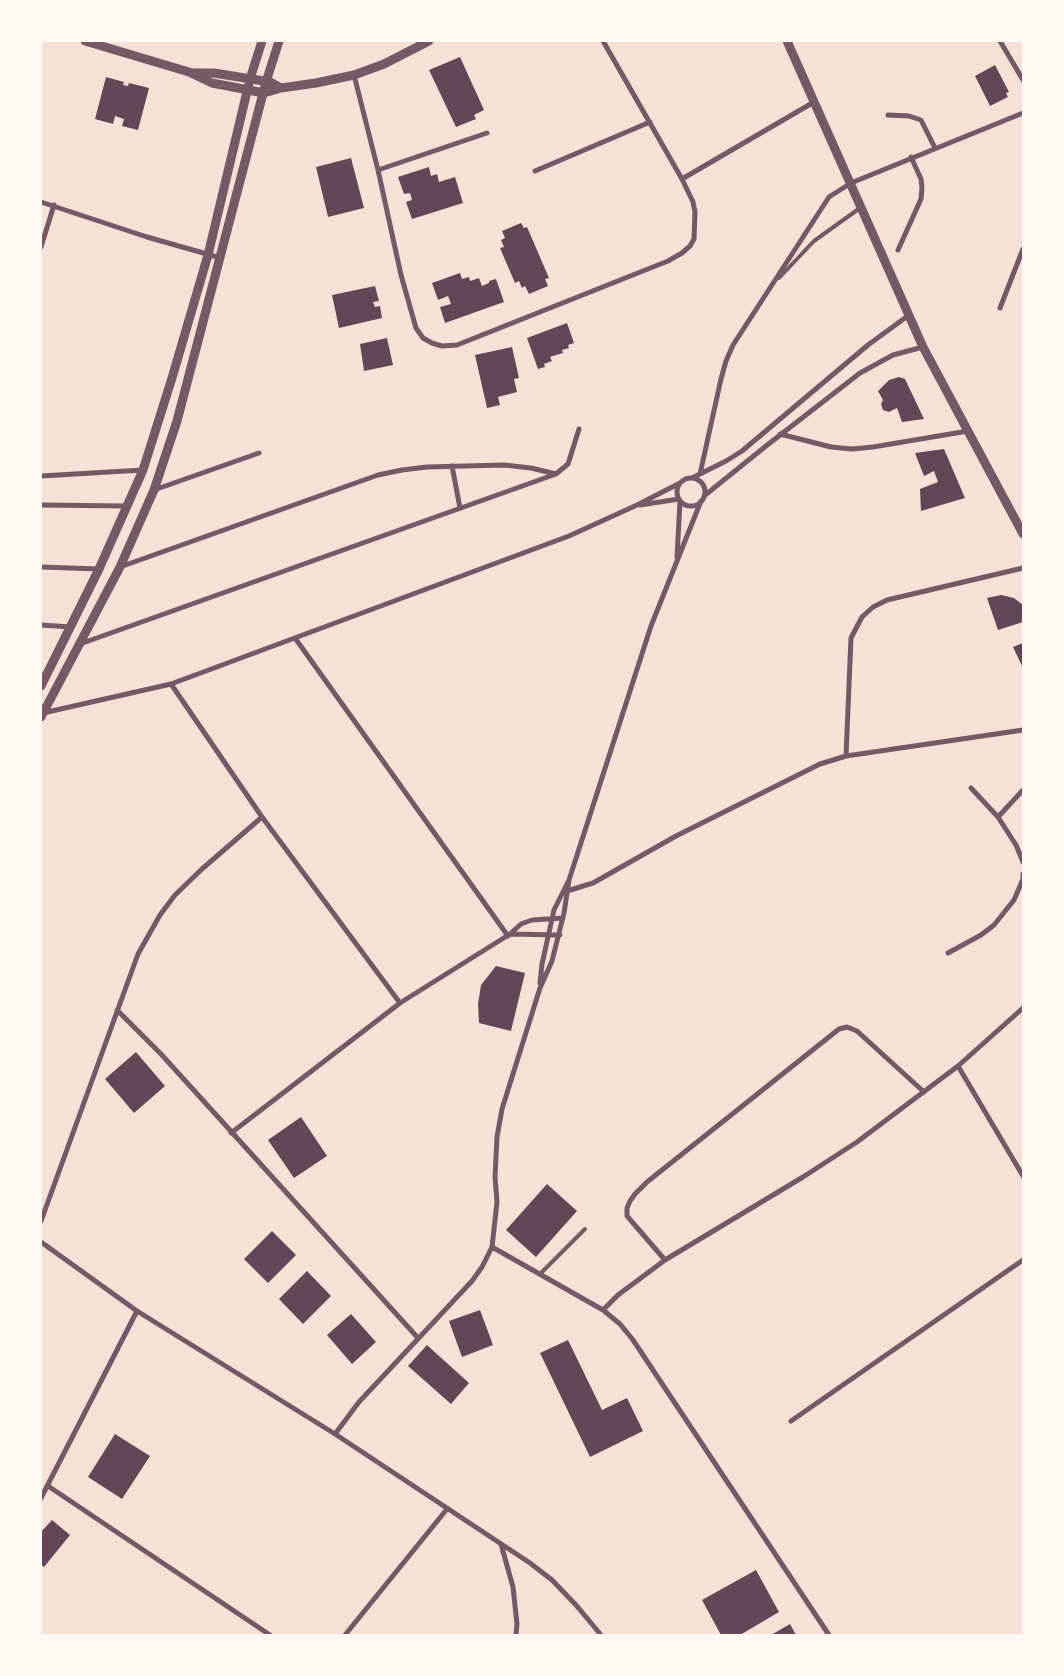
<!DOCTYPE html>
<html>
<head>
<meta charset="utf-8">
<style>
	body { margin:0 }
	#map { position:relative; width:1064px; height:1676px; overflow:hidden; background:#f7e1d7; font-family:Mulish,sans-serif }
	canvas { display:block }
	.frame { position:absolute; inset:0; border:42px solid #fffaf5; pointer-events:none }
</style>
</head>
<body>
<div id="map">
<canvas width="1064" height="1676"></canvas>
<div class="frame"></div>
</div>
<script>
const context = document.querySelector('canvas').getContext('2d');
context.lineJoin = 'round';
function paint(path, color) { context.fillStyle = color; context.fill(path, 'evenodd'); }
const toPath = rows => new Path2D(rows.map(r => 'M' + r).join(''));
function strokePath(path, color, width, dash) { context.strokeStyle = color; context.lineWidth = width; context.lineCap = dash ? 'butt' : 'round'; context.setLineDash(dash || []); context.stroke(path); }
paint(toPath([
	[460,57,484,110,474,115,476,119,456,127,429,70],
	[995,65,1009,92,1006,93,1008,97,990,106,975,76],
	[106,77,124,82,123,85,128,86,129,83,149,88,138,130,122,126,124,119,115,116,113,124,95,119],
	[351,158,364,208,328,217,316,167],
	[429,167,431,176,437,174,439,182,455,177,463,203,412,219,406,202,412,200,410,193,404,194,398,177],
	[521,223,524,228,527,227,549,278,545,279,548,286,529,294,525,286,522,288,519,281,515,283,500,248,504,247,501,240,505,238,502,231],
	[460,273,462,279,469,277,470,281,479,278,482,286,489,283,489,281,496,279,504,302,445,323,440,307,451,304,448,296,438,300,432,283],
	[375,286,379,301,373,302,375,307,380,306,382,318,339,328,332,295],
	[567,323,574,343,568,345,569,348,562,350,563,353,550,357,552,361,544,364,545,367,538,369,527,338],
	[387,338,393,365,364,371,360,344],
	[512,347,519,378,514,379,517,392,498,397,500,405,487,408,475,355],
	[899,377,905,379,924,419,902,422,897,408,889,412,883,410,881,404,883,400,878,391,889,380],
	[944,449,965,498,921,511,920,489,938,482,934,471,924,476,915,453],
	[1001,595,1014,598,1023,605,1023,622,998,630,987,598],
	[1023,643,1023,668,1013,647],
	[496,966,525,973,511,1031,479,1023,478,1004,481,985],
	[136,1052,165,1086,134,1113,105,1079],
	[301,1117,327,1156,294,1178,268,1140],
	[547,1184,577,1211,536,1257,506,1230],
	[272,1231,296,1255,268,1283,244,1259],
	[307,1271,331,1296,303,1324,279,1299],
	[480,1310,493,1345,462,1357,449,1321],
	[351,1314,376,1342,352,1364,327,1335],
	[568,1340,602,1410,627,1398,643,1431,590,1457,540,1353],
	[427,1345,469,1383,451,1404,408,1366],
	[115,1434,150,1456,122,1499,88,1477],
	[52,1520,70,1535,44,1567,41,1565,41,1532],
	[756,1570,779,1612,740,1635,721,1635,702,1600],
	[790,1624,796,1635,771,1635]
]), '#644757');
strokePath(toPath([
	[779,278,814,241,860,208],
	[540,1274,585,1229]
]), '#755966', 4);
strokePath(toPath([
	[1000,41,1023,80],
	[354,75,378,170,401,275,416,328,423,338,432,343,442,346,457,345,668,261,682,253,690,246,694,239,695,212,693,202,682,179,603,41],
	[888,115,909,116,921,120,935,148],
	[378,170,487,133],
	[535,171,650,122],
	[682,179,814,102],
	[41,202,147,237,221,258],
	[41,247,54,205],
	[898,250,921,199,922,188,921,179,911,157],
	[1000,308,1023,249],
	[780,434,831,447,852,449,873,447,968,431],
	[452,466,460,508],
	[700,474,721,379,726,361,733,345,829,197,851,183,1023,113],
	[41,476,143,470],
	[692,478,726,461,742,451,868,345,909,315],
	'677 492a14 14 0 1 1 28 0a14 14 0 1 1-28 0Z',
	[154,490,259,453],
	[704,496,766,446,860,373,893,355,923,347],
	[41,505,126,506],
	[640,505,679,499],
	[677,557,680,501],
	[41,567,99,569],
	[120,567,378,475,402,470,427,467,504,465,531,468,556,474],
	[41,625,71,627],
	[295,638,508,936],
	[80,644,556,474,568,464,579,429],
	[171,684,262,817,400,1003],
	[43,713,171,684,569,536,637,505,680,483],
	[846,756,851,638,862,617,873,607,887,600,1023,568],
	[971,788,998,817,1016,845,1023,862],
	[998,817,1023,790],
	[567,891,593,883,676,836,820,764,846,756,1023,730],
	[510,934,560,935],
	[948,953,981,935,994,925,1014,900,1023,879,1023,874],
	[540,983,542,964,554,910,569,880,651,626,701,501],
	[117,1010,161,1054,418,1338],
	[958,1066,1023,1176],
	[231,1133,400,1003,510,934,521,924,532,920,563,918],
	[41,1221,138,954,160,915,175,895,202,869,262,817],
	[41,1242,137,1311,335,1434,530,1563,552,1580,576,1605,601,1635],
	[492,1247,603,1310,620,1324,633,1340,829,1635],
	[665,1260,627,1216,627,1208,630,1201,635,1194,647,1182,839,1029,847,1027,857,1031,924,1092],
	[603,1310,618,1295,665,1260,803,1177,857,1142,958,1066,1023,1008],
	[791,1421,1023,1260],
	[335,1434,359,1402,472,1281,482,1267,492,1247,497,1202,495,1177,497,1137,502,1109,540,988,552,961,564,913,569,880],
	[48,1486,270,1635],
	[41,1498,137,1311],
	[501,1544,513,1587,517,1624,516,1635],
	[345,1635,447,1509]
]), '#755966', 5);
strokePath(toPath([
	[85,41,189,72,212,83,264,93,281,88,316,83,354,75,384,64,429,41],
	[787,41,923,347,1023,534],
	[192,73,214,73,270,82,281,88],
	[41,686,99,569,143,470,172,378,208,255,250,79,262,41],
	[41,717,120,567,154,490,177,421,266,82,279,41]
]), '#755966', 9);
</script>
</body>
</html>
